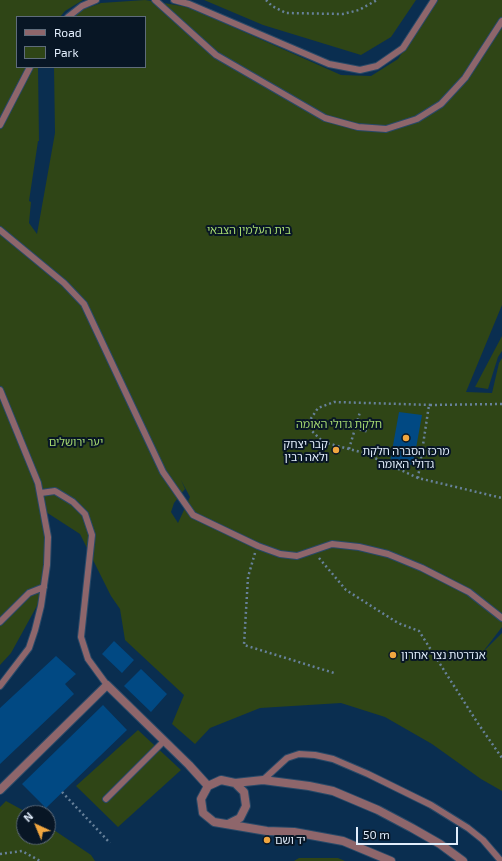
<!DOCTYPE html>
<html>
<head>
<meta charset="utf-8">
<style>
	body { margin:0 }
	#map { position:relative; width:502px; height:861px; overflow:hidden; background:#0a2e50; font-family:"Exo 2",sans-serif }
	canvas { display:block }
	.legend { position:absolute; left:16px; top:16px; width:130px; height:52px; box-sizing:border-box; background:#081625; border:1px solid #5f6c7b; margin:0; padding:5px 7px; list-style:none; font-size:12px; color:#e2eefc }
	.legend li { display:flex; align-items:center; gap:8px; height:20px }
	.legend b { width:20px; border:1px solid #5f6c7b }
	.north { position:absolute; left:16px; top:805px; width:40px; height:40px; box-sizing:border-box; background:#081625; border:1px solid #5f6c7b; border-radius:50%; rotate:316deg; font-size:11px; font-weight:700; line-height:16px; text-align:center; color:#e2eefc }
	.north::after { content:''; display:block; margin:auto; width:14px; height:18px; background:#f1a63f; clip-path:polygon(50% 0,100% 100%,50% 72%,0 100%) }
	.scale { position:absolute; left:356px; top:827px; width:102px; height:18px; box-sizing:border-box; border:2px solid #e2eefc; border-top:0; padding-left:5px; font-size:12px; line-height:14px; white-space:nowrap; color:#e2eefc; -webkit-text-stroke:3px #081625; paint-order:stroke }
</style>
</head>
<body>
<div id="map">
<canvas width="502" height="861"></canvas>
<ul class="legend">
<li><b style="height:5px;background:#8e666b"></b>Road</li>
<li><b style="height:11px;background:#2f4516"></b>Park</li>
</ul>
<div class="north">N</div>
<div class="scale">50 m</div>
</div>
<script>
const context = document.querySelector('canvas').getContext('2d');
context.lineJoin = 'round';
function paint(path, color) { context.fillStyle = color; context.fill(path, 'evenodd'); }
const toPath = rows => new Path2D(rows.map(r => 'M' + r).join(''));
function strokePath(path, color, width, dash) { context.strokeStyle = color; context.lineWidth = width; context.lineCap = dash ? 'butt' : 'round'; context.setLineDash(dash || []); context.stroke(path); }
function write(font, color, halo, rows, align = 'center') {
  context.font = font + ' "Exo 2","Noto Sans Hebrew",sans-serif'; context.lineWidth = 4; context.setLineDash([]); context.textBaseline = 'middle'; context.strokeStyle = halo; context.fillStyle = color; for (const [text, x, y, turn = 0] of rows) {
    context.save(); context.translate(x, y); context.rotate((+turn || 0) * Math.PI / 180); context.textAlign = isNaN(turn) ? turn : align; if (halo) context.strokeText(text, 0, 0); context.fillText(text, 0, 0); context.restore();
  }
}
paint(toPath([
	[0,0,83,0,65,11,60,17,17,17,17,67,38,67,39,141,38,141,29,201,31,202,29,223,37,234,55,133,54,67,145,67,145,17,73,17,76,12,101,3,145,0,188,7,341,75,371,76,398,59,437,0,502,0,502,305,466,392,492,393,499,363,502,358,502,627,482,653,502,633,502,791,481,779,432,744,385,717,341,703,260,708,210,728,195,744,172,724,184,695,125,640,120,609,111,596,80,534,46,512,45,566,38,604,11,653,0,665],
	[181,480,190,497,178,523,171,512,174,503,185,489],
	[204,0,416,0,391,37,361,55,263,25],
	[502,336,502,351,498,357,488,389,475,387],
	[138,730,181,770,118,827,76,786],
	[6,801,28,813,24,813,24,837,48,837,48,826,91,855,95,861,0,861,0,807],
	[299,858,338,858,345,861,294,861]
]), '#2f4516');
paint(toPath([
	[399,412,422,415,413,465,390,462],
	[114,641,134,660,122,673,102,654],
	[56,656,76,674,65,684,74,694,0,764,0,708],
	[141,669,167,694,151,712,124,686],
	[103,705,127,730,46,808,22,784]
]), '#014983');
const lane = toPath([
	[155,0,216,55,325,118,358,127,386,129,417,119,441,104,465,78,502,21],
	[174,0,189,4,329,64,360,70,377,66,403,48,434,0],
	[68,17,82,6,96,0],
	[0,125,30,67],
	[0,230,64,283,84,304,163,472,193,515,258,546,280,554,297,556,332,544,359,547,388,554,422,568,469,592,502,618],
	[0,390,38,483,48,537,47,565,41,606,35,630,29,648,0,686],
	[41,493,55,491,73,502,85,514,92,535,81,637,88,659,107,685],
	[0,622,29,593,44,587],
	[263,780,287,758,299,754,315,755,333,759,368,774,431,805,468,828,483,840,501,861],
	[106,799,164,741]
]);
const street = toPath([
	[235,783,263,780,309,786,333,791,378,810,412,828,440,844,463,861],
	[0,790,107,685,189,765,208,786],
	[228,824,240,818,246,806,244,792,235,783,221,780,208,786,201,799,203,813,214,822,267,831,294,832,343,841,391,861]
]);
strokePath(lane, '#284968', 8);
strokePath(street, '#284968', 10);
strokePath(toPath([
	[266,0,272,6,286,13,343,14,359,10,377,0],
	[502,404,429,405,418,478,502,498],
	[355,428,369,432],
	[349,449,360,412],
	[418,478,364,453,323,442,312,431,310,420,318,408,334,402,433,405],
	[255,553,248,577,244,645,334,673],
	[319,558,346,590,398,623,419,631,477,722,502,758],
	[62,792,110,843],
	[0,854,22,851,40,861]
]), '#67819a', 2.5, [2, 3]);
strokePath(lane, '#8e666b', 6);
strokePath(street, '#8e666b', 8);
for (const [x, y, r, color] of [
	[406,438,4,"#f1a63f"],
	[336,450,4,"#f1a63f"],
	[393,655,4,"#f1a63f"],
	[267,840,4,"#f1a63f"]
]) { const dot = new Path2D(); dot.arc(x, y, r, 0, 2 * Math.PI); context.fillStyle = color; context.fill(dot); strokePath(dot, '#081625', 1.5); }
write('11px', '#a5d970', '#081625', [
	["בית העלמין הצבאי",249,230],
	["חלקת גדולי האומה",339,424],
	["יער ירושלים",76,442]
]);
write('11px', '#e2eefc', '#081625', [
	["קבר יצחק",328,444,"right"],
	["ולאה רבין",328,457,"right"],
	["מרכז הסברה חלקת",406,451,"center"],
	["גדולי האומה",406,464,"center"],
	["אנדרטת נצר אחרון",401,655],
	["יד ושם",275,840]
], 'left');
</script>
</body>
</html>
